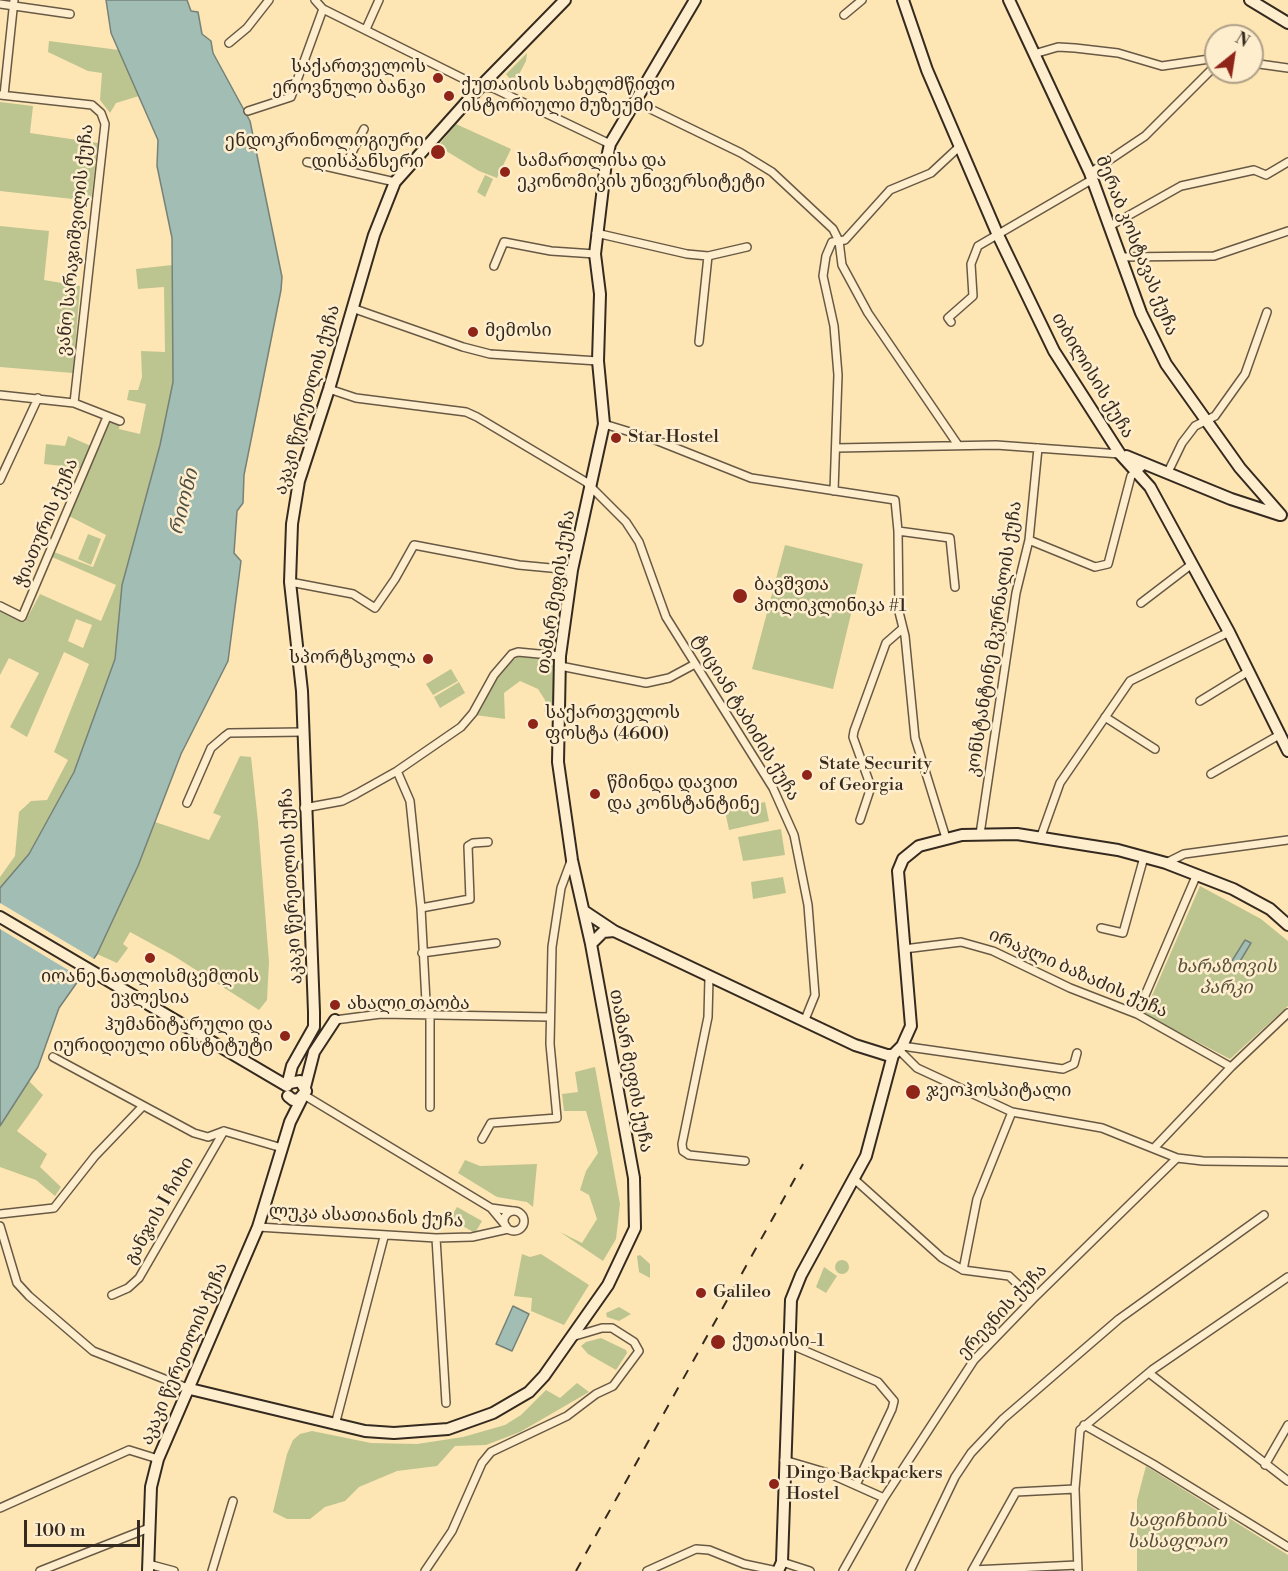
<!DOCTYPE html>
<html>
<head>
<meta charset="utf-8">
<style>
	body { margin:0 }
	#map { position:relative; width:1288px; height:1571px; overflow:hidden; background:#fee5b4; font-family:"Libre Bodoni",serif }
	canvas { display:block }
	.north { position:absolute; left:1204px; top:24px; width:60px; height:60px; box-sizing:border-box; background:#feeece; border:2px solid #aea088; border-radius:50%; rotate:30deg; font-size:16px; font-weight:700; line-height:24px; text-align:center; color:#352a1f }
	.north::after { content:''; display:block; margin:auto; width:21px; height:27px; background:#8f2418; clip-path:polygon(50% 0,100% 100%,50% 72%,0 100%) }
	.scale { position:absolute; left:24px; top:1520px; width:116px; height:27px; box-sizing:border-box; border:3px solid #352a1f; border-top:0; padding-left:8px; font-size:18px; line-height:21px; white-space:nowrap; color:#352a1f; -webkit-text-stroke:4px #feeece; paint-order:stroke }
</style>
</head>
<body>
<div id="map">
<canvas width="1288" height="1571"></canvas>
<div class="north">N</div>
<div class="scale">100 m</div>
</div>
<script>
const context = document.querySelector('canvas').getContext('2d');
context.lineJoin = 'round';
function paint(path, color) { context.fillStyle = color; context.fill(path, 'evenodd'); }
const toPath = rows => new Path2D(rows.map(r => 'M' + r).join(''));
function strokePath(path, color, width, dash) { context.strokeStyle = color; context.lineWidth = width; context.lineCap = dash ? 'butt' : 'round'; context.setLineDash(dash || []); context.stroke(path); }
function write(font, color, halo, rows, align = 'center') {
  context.font = font + ' "Libre Bodoni","Noto Serif Georgian",serif'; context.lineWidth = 5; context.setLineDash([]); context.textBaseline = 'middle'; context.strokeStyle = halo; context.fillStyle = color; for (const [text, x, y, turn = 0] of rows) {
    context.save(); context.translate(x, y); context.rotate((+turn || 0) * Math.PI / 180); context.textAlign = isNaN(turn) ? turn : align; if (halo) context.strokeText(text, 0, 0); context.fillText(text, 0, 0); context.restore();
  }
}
paint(toPath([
	[49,41,119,50,139,96,116,103,110,113,100,100,102,73,88,71,48,52],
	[527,53,526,61,514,84,506,74],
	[0,102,33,106,30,133,98,143,91,201,0,191],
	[456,124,511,149,497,178,479,171,438,146],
	[485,175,493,179,485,197,477,192],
	[0,226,49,231,44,280,80,286,73,373,0,367],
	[172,265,173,382,160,445,122,585,115,659,74,772,29,854,0,888,0,877,15,856,19,812,31,801,47,800,68,760,54,752,89,664,64,652,27,737,10,727,39,673,9,658,0,675,0,609,25,622,40,594,101,621,116,585,52,557,54,552,93,567,106,535,69,516,111,420,120,423,119,429,140,434,146,404,127,400,129,390,138,390,142,377,141,351,165,352,164,287,138,289,136,269],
	[76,619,92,625,83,648,68,641],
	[68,436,91,446,81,468,44,464,46,444,65,446],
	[88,534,101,539,91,565,78,559],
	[785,545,863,564,833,689,752,669],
	[520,655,557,661,553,712,544,712,545,700,538,689,520,681,504,693,505,719,475,715,501,669],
	[451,669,458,681,433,695,426,684],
	[459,682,465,693,440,708,434,697],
	[240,756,251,757,258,822,269,962,267,1000,259,1010,174,956,130,932,123,944,128,948,117,963,97,954,138,866,155,822,209,840,221,816,213,813],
	[765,802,769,821,729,830,725,811],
	[781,829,785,855,743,861,738,837],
	[783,877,786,893,753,899,751,882],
	[1200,886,1261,919,1288,941,1288,1006,1230,1059,1144,1014],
	[595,1067,620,1204,616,1239,603,1261,560,1232,582,1243,597,1219,589,1195,580,1190,586,1171,598,1153,586,1111,564,1111,562,1094,578,1092,575,1072],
	[29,1081,43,1095,17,1131,47,1154,40,1167,61,1187,55,1196,36,1180,0,1167,0,1126],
	[465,1160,480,1166,537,1164,533,1207,527,1202,497,1197,458,1173],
	[457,1207,482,1221,475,1233,450,1219],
	[522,1254,530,1257,541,1254,589,1285,564,1325,531,1311,532,1298,514,1296],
	[640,1255,650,1264,650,1278,639,1272,637,1256],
	'835 1267a7 7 0 1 1 14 0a7 7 0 1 1-14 0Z',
	[824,1267,837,1276,826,1293,816,1287],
	[619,1307,631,1314,619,1321,607,1317,606,1313],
	[601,1338,626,1350,627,1353,616,1370,588,1354,581,1346,586,1342],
	[577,1383,589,1392,520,1432,486,1445,455,1446,437,1466,397,1471,359,1487,345,1501,325,1507,310,1519,287,1519,273,1512,287,1454,293,1440,300,1434,312,1431,371,1443,417,1444,463,1437,505,1425,521,1415,546,1390,560,1398],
	[1146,1466,1288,1555,1288,1571,1137,1571,1137,1500]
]), '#bcc590');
const water = toPath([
	[106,0,187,0,191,11,198,12,202,34,211,41,213,53,250,121,282,277,281,290,244,475,243,503,237,511,234,553,241,561,228,661,181,754,138,866,97,954,59,1008,38,1067,0,1126,0,888,29,854,74,772,115,659,122,585,160,445,173,382,172,238,157,166,158,140,111,33,106,0],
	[1245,940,1251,943,1236,968,1230,964,1245,940],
	[513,1306,529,1314,512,1351,496,1344,513,1306]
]);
paint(water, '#a1bdb4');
strokePath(water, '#768278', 1.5);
paint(toPath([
	[0,903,96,960,83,979,0,929]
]), '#fee5b4');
const street = toPath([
	[315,0,323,9,480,87,493,88,610,144],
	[0,4,70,14],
	[844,15,862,0],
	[366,29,379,0],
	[229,43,247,28,269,0],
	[1034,54,1058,47,1075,48,1118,53,1162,66,1216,58],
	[1252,63,1288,68],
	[0,95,92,105,101,113,105,124,74,403],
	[4,95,14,0],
	[634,101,741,153,772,172,833,229,839,241,842,265,868,313,958,445],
	[248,111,291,97,323,9],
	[307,162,395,182],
	[343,170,364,129],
	[1090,173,1145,136,1216,65],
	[1110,226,1181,186,1254,170,1266,175,1288,162],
	[596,233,687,254,708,256,747,247],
	[1121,257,1214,256,1288,231],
	[494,266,504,242,551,251,595,254],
	[352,308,463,347,490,354,598,361],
	[951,322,948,318,973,296,971,264,978,246,1093,179],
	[699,342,708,256],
	[329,389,356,398,466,412,477,417,586,482,626,522,639,542,666,617,773,788,794,835,808,905,815,995,804,1022],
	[0,395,74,403,120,421],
	[604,424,653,439,751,478,895,500,898,531,899,612,905,636,915,738,946,838],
	[836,448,996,445,1120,454],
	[1168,472,1182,443,1195,426,1215,416,1245,374,1267,312],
	[0,480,38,398],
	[834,491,838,375,834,326,823,276,826,256,832,242,845,240,890,190,931,173,960,146],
	[898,531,950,538,955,587],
	[1029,540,1095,567,1108,564,1131,476,1145,464],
	[290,582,353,594,375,608,395,579,414,545,519,565,572,570],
	[1141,603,1192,564],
	[0,606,22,617,107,417],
	[560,666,646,683,669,678,695,664],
	[1200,701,1249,671],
	[1105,717,1155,749],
	[397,771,410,801,421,908,426,1002,430,1013,430,1107],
	[1211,774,1281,734],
	[187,803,211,748,225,736,229,733,303,732],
	[304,808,342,801,356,794,397,771,461,727,473,713,494,675,512,654,518,652,560,656],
	[860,820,871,787,853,737,854,731,886,643,902,629],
	[980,834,1016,593,1029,540,1038,448],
	[1040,839,1060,783,1130,681,1229,632],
	[1166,863,1184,854,1288,840],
	[421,908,470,899,468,846,473,843,488,842],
	[1101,928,1123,933,1144,857],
	[904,949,961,942,993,951,1070,988,1137,1014,1231,1067],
	[422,953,496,943],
	[709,978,708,1017,682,1144,683,1151,689,1155,745,1161],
	[1137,1014,1197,874],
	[335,1020,381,1014,550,1017],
	[902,1046,1063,1069,1074,1064,1077,1053],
	[899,1050,917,1068,1012,1112,1102,1128,1177,1158,1203,1161,1288,1162],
	[53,1057,194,1133,208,1137,224,1131,282,1148],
	[304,1095,491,1208,506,1226],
	[1012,1112,977,1199,963,1270,1009,1276,1033,1299],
	[482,1139,491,1123,557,1118,550,1044,552,947,561,888,571,861],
	[1155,1147,1231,1067,1288,1013],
	[853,1178,942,1258,963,1270],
	[491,1208,513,1211],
	'504 1221a10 10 0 1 1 20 0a10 10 0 1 1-20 0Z',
	[0,1214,54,1208,95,1156,142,1107],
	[0,1226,17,1283,29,1296,93,1351,190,1389],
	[258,1227,436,1238,472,1237,508,1229],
	[436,1238,446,1403],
	[112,1295,128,1288,139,1278,224,1131],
	[789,1344,878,1382,894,1401,892,1409,856,1485],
	[1149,1373,1288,1481],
	[335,1425,384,1237],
	[1084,1425,1153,1464,1288,1547],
	[784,1460,828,1473,884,1498],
	[1265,1465,1288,1425],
	[0,1508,129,1450,158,1459],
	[782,1562,810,1571],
	[148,1564,174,1571],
	[973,1570,1077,1565],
	[40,1571,149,1528],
	[212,1571,233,1501],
	[425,1571,452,1531,482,1463,491,1452,567,1416,596,1394,613,1386,639,1351,634,1342,612,1328,602,1328,575,1336],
	[647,1571,696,1549,709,1550,744,1564,777,1571],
	[843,1571,884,1498,974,1360,1033,1299,1177,1158],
	[910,1571,955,1477,971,1453,1003,1419,1119,1319,1264,1215],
	[972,1571,1016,1492,1075,1489],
	[1078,1571,1075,1489,1080,1430,1152,1370,1288,1277]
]);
const secondary = toPath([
	[903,0,927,70,997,233,1054,351,1120,454,1150,487,1229,632,1288,751],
	[1009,0,1090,173,1141,313,1166,364,1240,468,1281,515],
	[1250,0,1288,23],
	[1126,456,1231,499,1280,515],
	[584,911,614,931],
	[0,917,287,1086],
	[591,944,603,932,614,931,855,1045,887,1055,893,1055,902,1046,911,1026,898,871,903,859,919,846,962,835,1017,834,1118,850,1166,863,1233,889,1270,909,1288,925],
	[287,1086,292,1066,314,1027,314,1012,302,691,290,582,292,524,299,481,329,389,374,235,395,182,480,87,565,0],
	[305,1087,314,1052,335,1020],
	[288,1096,293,1100,299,1099,306,1091,300,1081,290,1083],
	[190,1389,365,1431,394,1433,448,1429,493,1413,529,1392,544,1376,608,1285,635,1228,634,1178,591,944,572,860,558,762,560,656,572,570,604,424,598,361,600,294,595,254,606,162,610,144,695,0],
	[148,1571,151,1487,158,1459,258,1227,290,1122,302,1098],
	[778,1571,782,1562,791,1300,801,1275,866,1156,893,1055]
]);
strokePath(street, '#675944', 10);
strokePath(secondary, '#352a1f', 14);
strokePath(street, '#feeece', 7);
strokePath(secondary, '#feeece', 10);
strokePath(toPath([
	[576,1571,803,1164]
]), '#352a1f', 2, [10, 10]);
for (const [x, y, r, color] of [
	[438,78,6,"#8f2418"],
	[449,96,6,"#8f2418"],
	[438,152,8,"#8f2418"],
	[505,172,6,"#8f2418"],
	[473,332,6,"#8f2418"],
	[616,438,6,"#8f2418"],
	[740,596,8,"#8f2418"],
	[428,659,6,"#8f2418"],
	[533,724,6,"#8f2418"],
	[807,775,6,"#8f2418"],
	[595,794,6,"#8f2418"],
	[150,958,6,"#8f2418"],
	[335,1005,6,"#8f2418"],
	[285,1036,6,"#8f2418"],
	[913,1092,8,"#8f2418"],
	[701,1293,6,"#8f2418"],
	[718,1342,8,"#8f2418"],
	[774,1484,6,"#8f2418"]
]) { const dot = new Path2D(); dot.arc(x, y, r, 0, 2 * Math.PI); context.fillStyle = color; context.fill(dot); strokePath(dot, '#feeece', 2); }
write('18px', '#352a1f', '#feeece', [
	["საქართველოს",426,68,"right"],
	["ეროვნული ბანკი",426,89,"right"],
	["ქუთაისის სახელმწიფო",461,86],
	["ისტორიული მუზეუმი",461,107],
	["ენდოკრინოლოგიური",424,142,"right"],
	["დისპანსერი",424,163,"right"],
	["სამართლისა და",517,162],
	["ეკონომიკის უნივერსიტეტი",517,183],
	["მემოსი",485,332],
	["Star Hostel",628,438],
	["ბავშვთა",754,586],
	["პოლიკლინიკა #1",754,607],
	["სპორტსკოლა",416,659,"right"],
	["საქართველოს",545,714],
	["ფოსტა (4600)",545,735],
	["State Security",819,765],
	["of Georgia",819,786],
	["წმინდა დავით",607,784],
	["და კონსტანტინე",607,805],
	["იოანე ნათლისმცემლის",150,978,"center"],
	["ეკლესია",150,999,"center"],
	["ახალი თაობა",347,1005],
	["ჰუმანიტარული და",273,1026,"right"],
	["იურიდიული ინსტიტუტი",273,1047,"right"],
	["ჯეოჰოსპიტალი",926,1092],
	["Galileo",713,1293],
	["ქუთაისი-1",732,1342],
	["Dingo Backpackers",786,1474],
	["Hostel",786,1495]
], 'left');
write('18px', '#352a1f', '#feeece', [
	["ვანო სარაჯიშვილის ქუჩა",76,240,-84],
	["მერაბ კოსტავას ქუჩა",1136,246,68],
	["თბილისის ქუჩა",1092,376,59],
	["აკაკი წერეთლის ქუჩა",308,400,-74],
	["ჭიათურის ქუჩა",47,523,-67],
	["თამარ მეფის ქუჩა",557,592,-81],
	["კონსტანტინე მკურნალის ქუჩა",995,639,-81],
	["ტიციან ტაბიძის ქუჩა",745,718,59],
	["აკაკი წერეთლის ქუჩა",292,886,-93],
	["ირაკლი ბაზაძის ქუჩა",1078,974,24],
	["თამარ მეფის ქუჩა",630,1071,79],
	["განჯის I ჩიხი",160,1211,-60],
	["ლუკა ასათიანის ქუჩა",366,1217,3],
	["ერევნის ქუჩა",1003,1312,-47],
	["აკაკი წერეთლის ქუჩა",185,1354,-67]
]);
write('italic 18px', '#57513b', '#feeece', [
	["ხარაზოვის",1226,968],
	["პარკი",1226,989],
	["საფიჩხიის",1177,1522],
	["სასაფლაო",1177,1543]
]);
write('italic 20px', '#504f44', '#feeece', [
	["რიონი",185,502,-76]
]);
</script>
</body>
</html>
